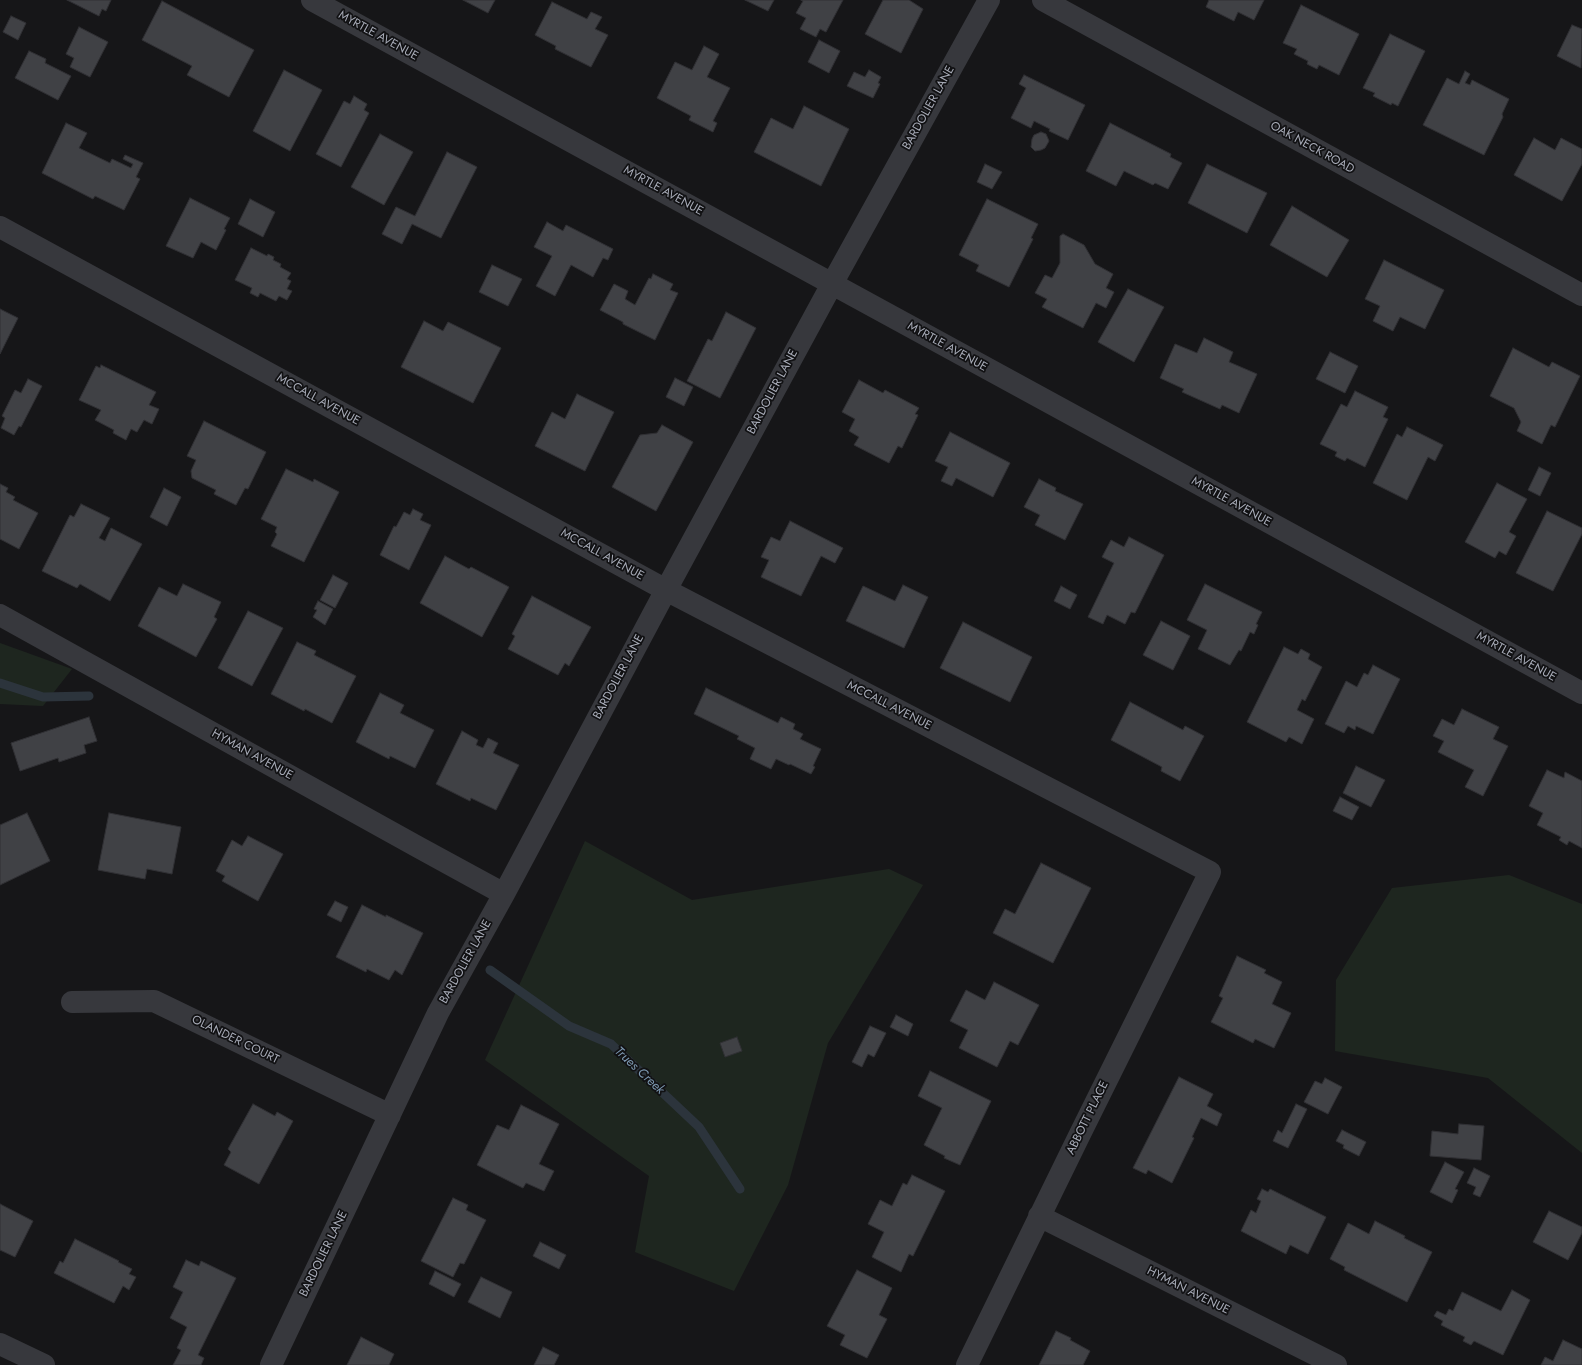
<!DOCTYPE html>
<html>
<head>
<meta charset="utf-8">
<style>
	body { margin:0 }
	canvas { display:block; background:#161618 }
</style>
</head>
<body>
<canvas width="1582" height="1365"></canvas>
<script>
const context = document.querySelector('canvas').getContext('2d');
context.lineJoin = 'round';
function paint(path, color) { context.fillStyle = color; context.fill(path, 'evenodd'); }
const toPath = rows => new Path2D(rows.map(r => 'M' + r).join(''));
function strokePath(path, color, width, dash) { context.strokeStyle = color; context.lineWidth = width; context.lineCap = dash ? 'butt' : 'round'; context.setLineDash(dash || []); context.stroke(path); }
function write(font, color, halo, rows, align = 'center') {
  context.font = font + ' Jost,sans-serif'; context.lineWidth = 3.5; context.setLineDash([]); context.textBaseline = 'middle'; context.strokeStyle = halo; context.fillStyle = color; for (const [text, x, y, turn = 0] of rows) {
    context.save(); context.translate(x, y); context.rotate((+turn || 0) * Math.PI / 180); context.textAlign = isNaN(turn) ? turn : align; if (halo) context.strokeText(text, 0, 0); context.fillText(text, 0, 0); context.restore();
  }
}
paint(toPath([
	[0,643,72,669,43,706,0,704],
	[585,841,692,900,889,869,923,885,828,1043,788,1185,734,1291,635,1252,649,1176,485,1060],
	[1509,875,1582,904,1582,1153,1488,1078,1335,1051,1336,980,1392,888]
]), '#1e261f');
strokePath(toPath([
	[0,683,43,697,89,696],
	[490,970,569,1026,611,1044,699,1127,740,1189]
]), '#2c343c', 9);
const building = toPath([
	[67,0,111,0,106,11,102,9,99,16,67,0],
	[463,0,495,0,488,13,463,0],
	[745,0,774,0,768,11,745,0],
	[801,0,843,0,826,32,820,29,816,37,800,29,806,18,796,13,803,1,801,0],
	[883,0,909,0,923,9,901,53,865,34,883,0],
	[1209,0,1264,0,1254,20,1238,12,1234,21,1206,7,1209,0],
	[162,1,254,50,229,97,187,75,192,66,142,40,162,1],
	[552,2,587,19,591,12,602,17,595,29,608,35,591,67,555,49,556,46,535,35,552,2],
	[1301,5,1359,34,1339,75,1319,65,1317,69,1307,64,1308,61,1294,54,1297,49,1283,43,1301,5],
	[11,16,26,23,18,40,3,32,11,16],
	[1572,25,1582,29,1581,68,1557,56,1572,25],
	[79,27,108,42,90,77,70,67,74,58,66,54,79,27],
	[1390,34,1425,51,1398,106,1392,103,1391,105,1373,96,1375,93,1363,88,1390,34],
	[819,40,840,51,829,73,808,62,819,40],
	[704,46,719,54,707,77,730,88,713,121,717,123,713,132,689,120,691,116,657,98,675,62,692,70,704,46],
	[29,51,46,59,45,63,71,76,58,100,15,78,29,51],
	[284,70,322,90,290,151,253,131,284,70],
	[869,70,881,77,878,83,880,84,873,98,847,86,854,72,865,77,869,70],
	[1465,71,1470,74,1465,83,1470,85,1472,80,1509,99,1502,114,1503,117,1484,155,1423,125,1447,78,1459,84,1465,71],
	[1024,75,1085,105,1068,140,1049,131,1050,129,1034,121,1031,128,1011,118,1026,88,1019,84,1024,75],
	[354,96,367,104,364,110,369,113,341,167,316,154,344,101,350,104,354,96],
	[804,106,849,129,821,186,754,152,771,118,793,129,804,106],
	[66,123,87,133,79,148,110,163,112,159,131,168,133,164,123,159,125,155,143,163,136,177,140,179,124,210,95,196,93,199,42,173,66,123],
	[1110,123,1171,154,1170,157,1182,163,1168,189,1155,183,1153,185,1124,171,1116,186,1086,171,1110,123],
	[1041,132,1046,134,1049,141,1045,148,1041,150,1035,151,1031,147,1032,139,1034,135,1041,132],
	[380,134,413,152,384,205,351,187,380,134],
	[1534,138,1555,150,1561,138,1582,149,1582,164,1562,201,1514,175,1534,138],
	[447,152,477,167,441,238,412,224,402,244,382,234,396,207,415,216,447,152],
	[985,164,1002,172,992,189,977,182,985,164],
	[1207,164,1267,193,1247,233,1188,203,1207,164],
	[190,198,230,218,224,229,226,230,216,250,201,242,193,258,166,246,190,198],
	[250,199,275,212,263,237,238,224,250,199],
	[987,199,1038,224,1031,238,1033,239,1009,287,976,271,979,265,959,255,987,199],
	[1292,206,1349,240,1327,277,1270,245,1292,206],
	[547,222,563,231,566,225,613,249,608,260,603,258,593,277,571,265,555,296,536,286,552,256,534,247,547,222],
	[1063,234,1084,245,1095,264,1113,274,1106,288,1114,292,1106,308,1096,303,1083,328,1042,307,1047,299,1035,293,1045,275,1052,278,1060,263,1060,236,1063,234],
	[251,248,267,256,268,254,274,257,273,260,281,264,280,267,291,273,287,279,291,281,287,289,292,291,287,300,279,296,276,301,260,293,258,297,250,293,252,288,235,280,251,248],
	[1384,260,1444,290,1425,329,1400,317,1393,331,1373,321,1380,306,1365,299,1384,260],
	[492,265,522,279,508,306,479,292,492,265],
	[653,274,673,284,670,290,678,293,655,340,623,324,623,322,600,310,614,284,628,291,625,299,635,305,649,278,651,279,653,274],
	[1128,289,1164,307,1134,362,1098,342,1128,289],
	[0,309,18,318,0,354,0,309],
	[726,312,756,328,720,398,687,381,708,339,712,341,726,312],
	[424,321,443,331,448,322,501,348,473,403,401,367,424,321],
	[1204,338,1233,352,1229,362,1257,374,1239,413,1222,405,1220,409,1182,392,1184,389,1160,378,1175,344,1197,353,1204,338],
	[1513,348,1549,367,1552,362,1580,376,1555,427,1551,425,1542,444,1517,431,1521,422,1514,408,1490,396,1513,348],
	[1330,352,1358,366,1345,393,1316,379,1330,352],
	[101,365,156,392,149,405,159,409,152,424,144,420,137,432,131,429,126,440,113,433,114,430,95,420,101,410,79,400,96,366,100,368,101,365],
	[675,378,693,387,684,406,666,397,675,378],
	[28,379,42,386,21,427,19,426,14,435,1,428,5,418,2,416,15,390,21,393,28,379],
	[859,380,883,393,885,390,919,408,915,414,918,415,902,448,898,446,889,463,854,445,859,437,849,431,855,419,842,412,859,380],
	[1355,391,1388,407,1383,417,1388,419,1365,467,1347,458,1345,461,1335,456,1337,452,1320,444,1341,404,1347,407,1355,391],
	[577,394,614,412,585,471,535,446,552,412,565,419,577,394],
	[204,421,266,452,248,489,245,488,236,505,214,494,216,490,192,478,191,471,196,460,187,456,204,421],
	[662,425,693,442,656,511,612,487,640,435,657,433,662,425],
	[1407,427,1443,445,1435,461,1428,457,1407,500,1373,483,1397,434,1402,437,1407,427],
	[950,432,1010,463,993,497,956,478,952,486,941,481,948,467,935,461,950,432],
	[1539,467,1551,473,1540,496,1528,490,1539,467],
	[286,469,313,482,314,479,339,492,304,562,271,546,277,534,275,532,277,527,261,519,286,469],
	[1039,479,1056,488,1055,491,1083,504,1065,540,1035,525,1040,515,1024,507,1039,479],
	[1497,483,1527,499,1509,532,1516,536,1506,555,1499,551,1495,558,1465,542,1497,483],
	[0,484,8,488,6,492,15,497,13,500,38,513,19,549,0,539,0,484],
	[164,488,181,497,167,526,150,517,164,488],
	[81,504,110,518,99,538,105,541,111,528,142,544,110,601,80,584,77,588,42,571,70,515,74,517,81,504],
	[413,509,423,514,420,520,431,525,409,570,380,555,394,526,396,527,404,512,410,515,413,509],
	[1547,511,1582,528,1582,534,1553,591,1516,573,1547,511],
	[790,521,843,548,835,563,821,556,801,596,761,577,769,560,761,557,771,537,780,541,790,521],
	[1129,537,1164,555,1135,613,1131,612,1125,624,1107,615,1103,624,1088,617,1114,563,1102,557,1111,540,1124,547,1129,537],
	[445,556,469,569,471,567,509,587,482,637,420,603,445,556],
	[333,575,348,583,335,608,320,600,333,575],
	[183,584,221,602,214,617,217,619,196,657,138,626,159,587,177,596,183,584],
	[1205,584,1262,612,1256,624,1258,625,1254,634,1250,632,1241,651,1239,650,1230,665,1198,649,1207,630,1187,620,1205,584],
	[903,585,928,597,904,648,846,621,863,586,895,601,903,585],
	[1061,586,1077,595,1070,609,1054,601,1061,586],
	[532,596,591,627,569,666,565,663,558,675,508,649,515,636,512,634,532,596],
	[318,601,333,609,325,625,313,617,317,610,314,609,318,601],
	[248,611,283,628,252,686,218,668,248,611],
	[1161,621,1190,636,1173,670,1143,655,1161,621],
	[963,622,1032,657,1010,702,940,668,963,622],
	[297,642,316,651,314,655,356,676,332,723,305,709,304,711,271,694,297,642],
	[1284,647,1298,654,1301,649,1310,654,1308,659,1322,667,1305,701,1302,699,1297,710,1314,719,1302,744,1289,737,1286,742,1247,722,1284,647],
	[1373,665,1400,679,1373,734,1356,726,1355,730,1348,726,1344,733,1325,724,1346,681,1357,687,1364,673,1368,675,1373,665],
	[706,688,778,723,781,717,795,724,793,729,803,734,800,739,821,749,813,766,815,767,811,774,790,764,789,765,776,759,771,769,750,759,755,748,737,739,739,736,694,714,706,688],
	[380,693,404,705,400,713,434,730,415,768,390,756,389,759,356,742,380,693],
	[1130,702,1183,730,1185,726,1204,736,1180,781,1161,771,1162,767,1111,740,1130,702],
	[1462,709,1499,727,1493,739,1508,746,1483,796,1465,787,1474,770,1438,752,1444,741,1433,736,1442,719,1454,725,1462,709],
	[89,717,97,741,84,745,86,753,59,762,58,758,20,771,11,743,89,717],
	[462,731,478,740,476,745,483,748,488,738,498,743,493,753,519,765,496,810,471,798,470,801,436,784,462,731],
	[1356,766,1385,780,1371,807,1343,793,1356,766],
	[1547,770,1564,778,1565,772,1582,781,1582,848,1569,841,1567,845,1559,840,1561,837,1537,825,1543,813,1529,806,1547,770],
	[1340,797,1359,807,1352,820,1333,811,1340,797],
	[27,813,50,861,0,885,0,825,27,813],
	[109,813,181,827,172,874,147,869,145,879,98,870,109,813],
	[248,836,283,854,258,901,222,881,225,876,216,871,232,840,242,846,248,836],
	[1041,863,1091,888,1053,963,993,933,1005,909,1015,914,1041,863],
	[335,901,348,907,341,922,327,915,335,901],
	[362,905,386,917,386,915,423,933,402,975,395,970,389,980,367,969,366,972,336,957,362,905],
	[1237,956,1266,970,1264,973,1282,982,1272,1004,1291,1013,1274,1048,1255,1039,1253,1043,1211,1022,1223,998,1219,996,1237,956],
	[994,982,1039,1005,1018,1045,1010,1041,997,1067,959,1048,968,1030,950,1021,966,990,985,1000,994,982],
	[896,1015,913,1024,908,1036,890,1027,896,1015],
	[870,1026,886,1033,874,1057,868,1054,862,1067,852,1062,870,1026],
	[737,1037,742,1051,725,1057,720,1043,737,1037],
	[930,1071,991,1101,960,1165,944,1158,945,1156,924,1145,942,1108,918,1096,930,1071],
	[1179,1077,1213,1094,1207,1106,1222,1114,1217,1126,1201,1118,1192,1137,1194,1138,1172,1183,1148,1170,1146,1174,1133,1168,1179,1077],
	[1325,1078,1342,1087,1328,1114,1304,1102,1315,1081,1322,1084,1325,1078],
	[253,1104,275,1116,277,1112,293,1121,259,1184,224,1165,231,1152,228,1149,253,1104],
	[1296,1104,1307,1109,1288,1148,1273,1141,1278,1130,1282,1133,1296,1104],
	[521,1105,559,1124,539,1164,554,1171,544,1191,526,1183,523,1188,477,1165,497,1125,509,1130,521,1105],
	[1459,1124,1484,1126,1481,1160,1430,1156,1432,1131,1458,1134,1459,1124],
	[1342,1130,1366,1142,1359,1156,1343,1148,1344,1145,1336,1141,1342,1130],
	[1445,1162,1464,1172,1455,1189,1458,1190,1452,1203,1430,1192,1445,1162],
	[1474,1168,1490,1176,1480,1197,1473,1194,1476,1187,1467,1183,1474,1168],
	[912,1175,945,1191,913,1256,909,1254,901,1272,872,1257,884,1232,868,1224,880,1200,892,1206,903,1183,907,1185,912,1175],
	[1262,1189,1268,1192,1270,1189,1326,1217,1308,1254,1290,1245,1286,1254,1241,1231,1251,1210,1256,1213,1261,1201,1257,1199,1262,1189],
	[453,1198,468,1205,466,1210,486,1220,464,1264,460,1263,453,1277,421,1261,453,1198],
	[0,1204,33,1221,15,1257,0,1250,0,1204],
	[1549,1211,1582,1227,1582,1233,1568,1260,1533,1242,1549,1211],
	[1375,1221,1405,1236,1404,1238,1432,1252,1407,1302,1344,1270,1345,1267,1330,1259,1348,1223,1369,1234,1375,1221],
	[75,1239,119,1261,118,1262,132,1269,129,1274,136,1277,129,1290,123,1286,114,1303,54,1273,60,1261,63,1263,75,1239],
	[540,1242,566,1255,559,1269,533,1256,540,1242],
	[186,1260,199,1266,201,1261,236,1278,198,1355,204,1358,201,1365,173,1365,181,1350,177,1348,187,1327,170,1318,183,1292,173,1287,186,1260],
	[857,1270,892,1288,879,1315,887,1319,867,1358,840,1345,845,1335,827,1326,857,1270],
	[435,1271,461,1284,454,1297,429,1284,435,1271],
	[481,1277,512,1292,500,1318,468,1302,481,1277],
	[1512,1290,1530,1300,1503,1355,1474,1341,1471,1345,1463,1341,1465,1337,1441,1325,1443,1321,1434,1316,1437,1311,1446,1315,1449,1309,1453,1311,1462,1292,1501,1311,1512,1290],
	[1056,1331,1071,1338,1070,1340,1090,1351,1083,1365,1039,1365,1056,1331],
	[361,1337,394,1354,389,1365,347,1365,361,1337],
	[1563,1340,1582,1349,1582,1365,1541,1365,1545,1357,1553,1361,1563,1340],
	[543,1347,559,1355,554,1365,534,1365,543,1347]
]);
paint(building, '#404145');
strokePath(building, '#303034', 1);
strokePath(toPath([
	[312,0,1582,693],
	[1043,0,1582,295],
	[0,227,666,590,1210,872,1081,1132,967,1365],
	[0,615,418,847,504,894],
	[72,1002,154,1001,390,1115],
	[1039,1216,1336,1365],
	[0,1344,44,1365],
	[271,1365,438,1013,504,894,666,590,832,284,989,0]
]), '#37383d', 22);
write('12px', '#a8acb8', '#111113', [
	["MYRTLE AVENUE",378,36,29],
	["BARDOLIER LANE",929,108,-61],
	["OAK NECK ROAD",1312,148,29],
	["MYRTLE AVENUE",663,191,29],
	["MYRTLE AVENUE",947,347,29],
	["BARDOLIER LANE",773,392,-62],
	["MCCALL AVENUE",318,400,29],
	["MYRTLE AVENUE",1231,502,29],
	["MCCALL AVENUE",602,555,29],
	["MYRTLE AVENUE",1516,657,29],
	["BARDOLIER LANE",619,677,-62],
	["MCCALL AVENUE",889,706,27],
	["HYMAN AVENUE",252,755,29],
	["BARDOLIER LANE",466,962,-61],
	["OLANDER COURT",235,1040,26],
	["ABBOTT PLACE",1088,1118,-64],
	["BARDOLIER LANE",324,1254,-64],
	["HYMAN AVENUE",1188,1291,27]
]);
write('italic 13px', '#7e9ab3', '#111113', [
	["Trues Creek",639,1071,43]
]);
</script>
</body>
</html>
